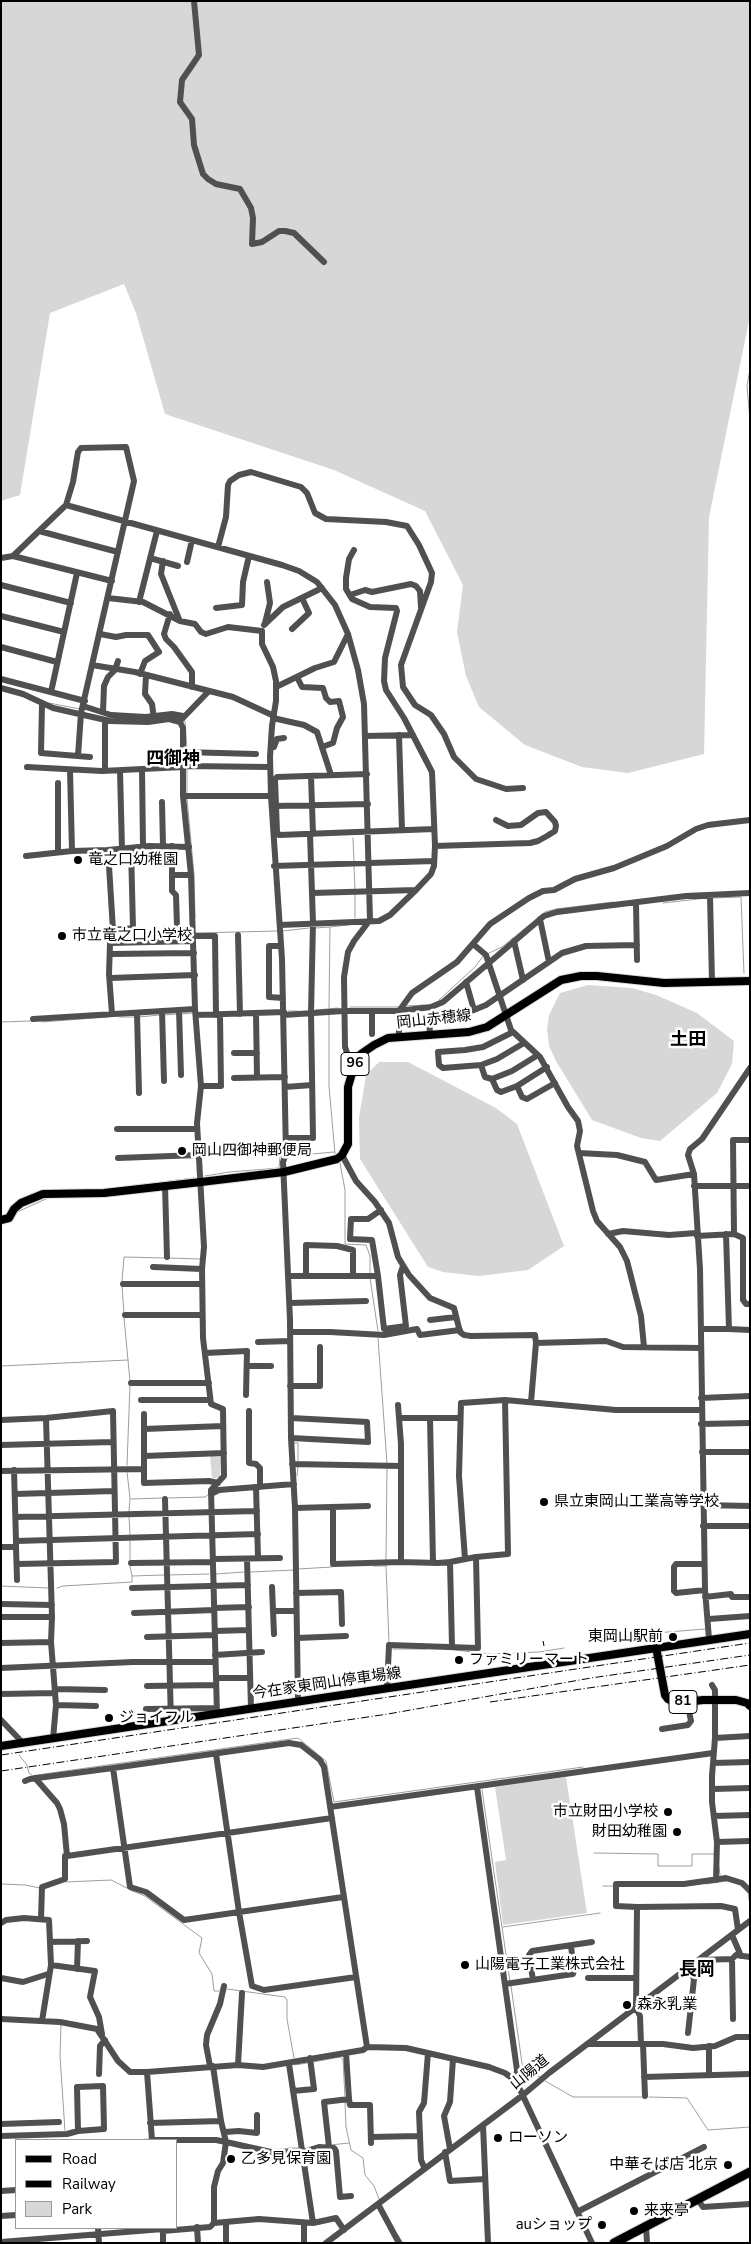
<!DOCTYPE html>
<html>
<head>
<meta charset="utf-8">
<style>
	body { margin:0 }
	#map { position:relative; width:751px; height:2244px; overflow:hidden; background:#fff; font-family:"Nunito Sans",sans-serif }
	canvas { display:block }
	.frame { position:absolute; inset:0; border:2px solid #000; pointer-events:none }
	.legend { position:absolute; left:15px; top:2139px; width:162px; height:90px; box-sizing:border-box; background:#fff; border:1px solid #999; margin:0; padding:6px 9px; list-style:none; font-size:15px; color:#000 }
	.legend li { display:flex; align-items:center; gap:10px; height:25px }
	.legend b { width:25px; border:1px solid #999 }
</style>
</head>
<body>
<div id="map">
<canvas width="751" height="2244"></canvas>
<div class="frame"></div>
<ul class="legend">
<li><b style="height:6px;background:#000"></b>Road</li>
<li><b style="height:6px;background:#000"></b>Railway</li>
<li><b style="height:14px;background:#d7d7d7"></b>Park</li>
</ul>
</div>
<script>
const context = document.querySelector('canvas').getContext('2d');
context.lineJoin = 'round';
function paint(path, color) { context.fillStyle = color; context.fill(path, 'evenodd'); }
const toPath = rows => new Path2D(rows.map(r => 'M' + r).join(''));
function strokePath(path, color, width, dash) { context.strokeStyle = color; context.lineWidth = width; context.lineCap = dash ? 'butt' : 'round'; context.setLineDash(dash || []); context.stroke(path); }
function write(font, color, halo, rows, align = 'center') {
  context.font = font + ' "Nunito Sans","Noto Sans JP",sans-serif'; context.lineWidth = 5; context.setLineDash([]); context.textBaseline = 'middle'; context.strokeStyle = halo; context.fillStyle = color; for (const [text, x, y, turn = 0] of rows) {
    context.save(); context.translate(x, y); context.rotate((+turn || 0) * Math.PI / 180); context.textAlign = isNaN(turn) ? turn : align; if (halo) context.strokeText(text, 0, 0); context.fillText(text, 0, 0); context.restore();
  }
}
paint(toPath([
	[1,1,750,1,750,316,709,517,704,754,628,773,582,767,525,745,479,707,466,676,457,632,463,585,425,511,334,470,165,414,136,313,124,284,50,313,20,495,1,501],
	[588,985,632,988,656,995,697,1013,734,1041,732,1064,717,1093,660,1141,641,1138,592,1120,556,1061,549,1046,547,1029,549,1015,560,993],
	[379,1062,408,1062,496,1108,517,1124,564,1246,528,1270,479,1276,443,1272,428,1267,360,1159,359,1118,366,1075],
	[210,1455,221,1457,220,1478,212,1478],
	[566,1777,587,1913,503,1925,495,1862,506,1860,495,1787]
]), '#d7d7d7');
strokePath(toPath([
	[750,369,747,386,750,420],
	[49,703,80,709],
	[183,720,185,721,187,750],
	[187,765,187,754],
	[187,769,187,795],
	[187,799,194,874,195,917],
	[353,838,354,862],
	[354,866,355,889],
	[355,893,355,918],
	[713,898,741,897,744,973],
	[663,903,707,898],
	[330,927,348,925],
	[316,928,330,927,329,1009],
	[283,931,309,928],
	[196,933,277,931],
	[487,954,502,947,545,912,556,909,613,902],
	[439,1000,475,967,484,955],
	[406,1006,424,1005],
	[350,1007,399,1007],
	[316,1010,338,1008],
	[288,1011,297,1011],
	[182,1014,193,1013],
	[164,1015,178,1014],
	[329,1015,329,1086,335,1154],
	[119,1017,135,1017],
	[139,1017,160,1015],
	[1,1022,30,1021],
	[42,1022,108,1017],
	[290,1156,334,1152],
	[340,1163,345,1190,345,1244,366,1245,370,1256,370,1274],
	[205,1176,229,1172,279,1168,280,1156,282,1156],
	[130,1186,194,1178],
	[107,1196,116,1196],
	[72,1197,100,1197],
	[15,1213,48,1198],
	[169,1258,200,1259],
	[370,1278,378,1331],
	[122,1281,124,1257,165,1258],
	[122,1285,124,1314],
	[124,1318,130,1381],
	[378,1338,387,1463],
	[1,1366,128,1360],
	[294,1443,298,1443,298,1461],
	[127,1465,130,1385],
	[127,1472,130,1498,129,1512],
	[297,1476,298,1467],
	[168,1498,205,1497,208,1495],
	[131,1499,162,1498],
	[129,1516,130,1535],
	[130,1541,130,1560],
	[386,1561,387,1467],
	[386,1565,389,1643],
	[130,1566,132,1576],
	[373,1566,386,1566],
	[298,1569,332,1567],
	[251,1572,294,1570],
	[216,1574,244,1572],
	[168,1575,209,1574],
	[1,1586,48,1588],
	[57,1588,63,1586,132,1582,132,1576,164,1575],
	[617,1639,631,1635,705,1629],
	[393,1649,426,1649],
	[455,1650,491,1654,539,1652,564,1648],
	[19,1755,27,1765,29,1773,33,1776],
	[37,1775,298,1738,326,1761,334,1802,583,1767],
	[482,1790,510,1982],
	[594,1853,658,1854,658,1866,692,1866,692,1854,715,1854],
	[719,1867,720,1875],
	[66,1882,111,1880,127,1888],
	[1,1884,25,1885,40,1888],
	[706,1884,727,1881],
	[603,1886,613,1886],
	[130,1890,145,1896,202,1938,199,1953,212,1974,214,1991,219,1991],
	[748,1892,750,1905],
	[503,1927,600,1913],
	[511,1986,523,2070,540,2077],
	[227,1989,285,1997,287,2000,287,2019,294,2058],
	[61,2025,60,2056,65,2131],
	[313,2062,340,2057,343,2060,345,2097],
	[295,2065,307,2063],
	[545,2081,573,2097,642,2097],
	[649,2097,687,2098,708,2130,750,2127],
	[345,2101,346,2127,351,2150,363,2158,365,2175,374,2186,379,2199],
	[134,2140,150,2139],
	[330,2145,349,2143],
	[289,2148,299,2148],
	[398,2235,403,2243]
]), '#9e9e9e', 1);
const major = toPath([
	[1,1220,9,1218,14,1209,21,1203,43,1194,104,1193,201,1182,284,1172,337,1159,342,1155,348,1144,348,1087,355,1063,361,1054,374,1045,388,1038,469,1032,487,1027,561,980,581,976,597,976,664,983,750,981],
	[656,1647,665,1695,668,1699,677,1703,703,1700,736,1700,747,1703,750,1706],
	[1,1746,750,1634]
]);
const highway = toPath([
	[614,2243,750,2172]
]);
strokePath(major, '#dbdbdb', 10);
strokePath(highway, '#dbdbdb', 11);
strokePath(toPath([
	[194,1,199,55,182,80,180,102,192,119,194,145,203,174,208,179,216,184,240,189,251,208,253,218,252,244,262,242,279,231,285,231,294,233,324,262],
	[66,505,282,565,299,571,317,582,335,605,348,634,358,670,364,704,370,920,354,941,348,952,344,977,345,1047,349,1058,355,1063],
	[39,531,118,552],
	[218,547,226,517,228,485,230,481,239,475,251,472,301,487,307,493,315,513,326,519,386,522,407,526,419,545,432,573,431,582,401,665,403,687,415,705,431,715,444,734,454,757,476,779,506,789,523,788],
	[13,556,66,505,73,482,78,452,81,448,126,447,134,481,81,713,78,756],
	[1,558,13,556,112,581],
	[150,558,178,566],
	[163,561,161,574,179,619],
	[187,562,192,540],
	[1,585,71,603],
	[350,595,365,590,372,592,411,584,416,586,420,591,421,607],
	[108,598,143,602,180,621,195,624,201,632,206,634,228,627,262,631,262,644,273,667,276,681,276,701,272,726,270,757,271,796,282,959,286,1154,283,1162,290,1320,291,1438,295,1508,298,1701],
	[139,602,157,531],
	[216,608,242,605,243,582,249,556],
	[170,614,164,634,166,639,174,647,192,672,192,687],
	[1,616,64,632],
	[265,623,270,603,267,582],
	[264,625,283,607,322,588],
	[292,629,309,613,302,598],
	[100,634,116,637,126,635,148,635,159,652,145,661,140,674],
	[1,647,57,662],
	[92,665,135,672,233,697,274,716],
	[146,675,145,694,152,704,154,719],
	[297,677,302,687,323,688,326,698,330,702,339,701,343,717,337,728,333,743,322,747],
	[1,679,85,701],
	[276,687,315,668,334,662,348,634],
	[1,688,23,694,53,708,110,721,148,722,169,719,180,722,183,728,183,796,191,875,195,1009,201,1086,197,1123,204,1247,202,1269,203,1338,211,1404,223,1409,224,1476,211,1490,217,1714],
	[51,692,77,573],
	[42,704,41,753,90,757],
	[83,706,111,715,146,717,172,714,183,716],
	[103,712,104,686,108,677,115,670,118,661],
	[273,718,304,725,317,732,331,775],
	[181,720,208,692],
	[399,735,402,830],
	[365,736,413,735],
	[274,747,277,739,284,738],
	[183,752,256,754],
	[183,766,270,767],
	[27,767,102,771,183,767],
	[142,769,143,847],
	[70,770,72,851],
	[105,771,105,720],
	[120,771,122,849],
	[367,774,277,777,275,779,277,832,279,835,434,829],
	[311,776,313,834],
	[58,783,58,852],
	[183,796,271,796],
	[162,802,163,846],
	[276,806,368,804],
	[172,846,172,891,176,895,177,926],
	[435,846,530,843,538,841,547,836,555,831,556,826,555,822,546,812,538,813,521,825,508,826,496,820],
	[26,856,72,851,108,850],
	[274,866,434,861],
	[172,875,191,875],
	[312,893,416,890],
	[710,895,712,982],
	[636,903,637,960],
	[540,919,549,962],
	[280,925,379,921,390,915,416,890,431,874,434,866,435,846,432,772,404,718,386,690,384,681,385,658,397,611,396,608,370,607,352,599,346,589,346,578,349,559,354,550],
	[113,930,133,928,131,848],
	[238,935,240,1014],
	[193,936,215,936,216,1015],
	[514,941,523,980],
	[110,943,193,941],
	[473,944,486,955,511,1030,540,1057,568,1107,578,1121,580,1131,577,1146,593,1211,597,1221,620,1247,627,1261,641,1316,644,1347],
	[281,946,269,946,269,997,283,998],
	[110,954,194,953],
	[110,978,195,975],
	[466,982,474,1010],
	[179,1010,181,1075],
	[162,1011,164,1081],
	[372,1011,372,1034],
	[137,1013,139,1093],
	[256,1013,257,1077],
	[112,1014,109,974,110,943,113,930,108,850,149,846,189,847],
	[196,1015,284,1012],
	[284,1015,343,1011,399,1011,412,993,457,962,490,924,529,898,543,891,554,890,575,879,614,868,667,846,696,829,708,825,750,820],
	[33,1019,195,1009],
	[513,1032,483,1047,465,1050,438,1052,439,1065,443,1068,481,1065,497,1059,524,1043],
	[430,1036,429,1015,462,1014,474,1010,486,1005,562,953,586,946,637,945],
	[399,1037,399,1011,431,1007,443,1002,544,916,557,912,686,896,750,893],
	[234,1053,257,1053],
	[481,1065,485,1077,492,1079,512,1071,538,1055],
	[234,1078,285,1077],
	[492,1079,497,1090,501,1092,517,1086,547,1067],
	[201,1086,221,1086,220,1015],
	[517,1086,522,1097,527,1099,555,1083],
	[285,1087,312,1085],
	[117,1129,197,1129],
	[286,1138,313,1138,311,1013,313,923,310,834],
	[579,1153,617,1155,645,1162,656,1180,694,1174],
	[342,1155,356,1181,375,1202,389,1223,398,1257,409,1275,430,1298,454,1308,460,1332,464,1335,471,1336,535,1335,536,1343,531,1402],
	[118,1158,198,1155],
	[165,1185,167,1257],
	[694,1186,750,1186],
	[381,1210,368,1219,351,1219,350,1239,372,1240,378,1276,384,1329,406,1326,400,1275,403,1266],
	[608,1234,623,1231,669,1235,696,1233],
	[734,1234,733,1140,750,1140],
	[697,1236,734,1234,743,1238,743,1300,746,1304,750,1304],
	[153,1267,202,1269],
	[288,1276,378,1276],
	[306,1276,306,1245,337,1246,353,1250,353,1276],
	[123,1284,202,1284],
	[290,1303,366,1301],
	[125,1315,202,1315],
	[430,1320,456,1317],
	[701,1329,729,1329,726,1234],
	[729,1329,750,1330],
	[290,1332,330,1332,384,1335,417,1329,420,1335,460,1330],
	[258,1342,290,1341],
	[536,1343,606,1341,623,1347,701,1348],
	[205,1353,247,1351,246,1395],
	[247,1366,271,1366],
	[131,1383,209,1383],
	[290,1386,320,1386,320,1347],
	[701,1398,750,1396],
	[141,1400,210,1400],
	[398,1405,399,1418],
	[249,1411,249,1463,256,1464,260,1468,260,1487],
	[144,1414,144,1483,209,1481,218,1483],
	[46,1418,52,1617,51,1642,56,1705,53,1739],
	[291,1418,367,1422,368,1442,291,1438],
	[430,1418,460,1418],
	[1,1420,46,1418,113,1411,116,1562,17,1564],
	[701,1424,750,1423],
	[144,1429,223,1426],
	[1,1445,113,1442],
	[702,1452,750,1452],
	[144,1456,224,1453],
	[292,1464,401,1466],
	[14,1470,16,1541],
	[1,1471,144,1469],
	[256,1487,258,1558],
	[15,1494,114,1491],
	[211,1494,219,1490,294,1484],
	[165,1499,171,1721],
	[703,1505,750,1506],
	[333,1507,333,1564,401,1562],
	[295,1508,368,1506],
	[16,1517,257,1511],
	[703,1526,750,1526],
	[1,1547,16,1547,16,1541,258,1534],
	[16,1547,17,1580],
	[476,1557,508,1554,505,1400],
	[213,1559,280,1558],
	[247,1559,251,1709],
	[465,1559,459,1476,461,1403,505,1400,616,1410,701,1410],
	[433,1562,430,1418,399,1418,401,1444,401,1562,438,1563,450,1562,452,1646],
	[131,1563,213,1562],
	[704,1564,676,1564,674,1567,674,1591,676,1593,705,1590],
	[272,1587,274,1634],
	[132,1588,248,1585],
	[296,1593,341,1592,342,1624],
	[705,1597,731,1594,732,1597,750,1597],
	[1,1604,52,1605],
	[214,1608,249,1607],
	[273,1611,296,1611],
	[134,1613,214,1610],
	[1,1617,52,1617],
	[709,1619,750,1616],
	[215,1631,249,1630],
	[147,1637,215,1635],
	[297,1638,346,1636],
	[709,1639,705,1590,700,1269,694,1174,688,1155,690,1149,702,1139,750,1068],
	[1,1643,51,1642],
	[215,1655,262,1652],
	[1,1668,133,1662,215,1662],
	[216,1678,250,1678],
	[712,1685,715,1690,715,1738,712,1776,712,1802,717,1842,716,1880],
	[147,1686,216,1685],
	[55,1689,105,1690],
	[387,1689,389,1645,478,1648,476,1557,450,1562],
	[1,1694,55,1693],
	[56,1705,96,1706],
	[146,1709,216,1708],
	[1,1720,23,1743],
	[662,1729,688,1725,691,1721,687,1701],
	[715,1738,750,1736],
	[216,1754,239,1912,252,1986,264,1990,356,1977],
	[713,1763,750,1762],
	[35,1778,57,1803,60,1809,64,1824,67,1856,65,1856,65,1879,42,1887,41,1919],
	[25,1781,30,1779,113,1768],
	[477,1787,517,2070,516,2081],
	[713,1789,750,1788],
	[330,1807,713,1753],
	[714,1816,750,1815],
	[717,1842,750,1841],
	[67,1856,332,1818],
	[343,1897,184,1920,146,1892,130,1887,113,1768,289,1743,301,1745,320,1760,324,1767,367,2047,406,2048,489,2067,505,2073,516,2081,592,2243],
	[637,1907,721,1906,735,1909,738,1930],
	[1,1923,6,1920,24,1918,49,1920,51,1965,42,2021],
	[732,1935,741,1956],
	[50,1942,87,1941],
	[732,1959,733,2019],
	[700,1960,732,1959,736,1955,750,1957],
	[51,1965,95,1971,90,1997,99,2017,102,2034],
	[77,1969,78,1941],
	[1,1978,23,1982,48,1974],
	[588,1978,636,1978],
	[533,1980,529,1955,532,1951,592,1942],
	[505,1984,573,1974,574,1970,571,1946],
	[1,2019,60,2022,97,2029,118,2061,130,2072,147,2072,238,2065,263,2067,363,2050,367,2047],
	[688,2033,694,1979,689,1968],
	[587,2044,663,2044,693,2048,715,2046,736,2037,750,2037],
	[641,2044,640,2016,636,2008,637,1907,616,1906,616,1884,684,1884,726,1878,742,1883,750,1891],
	[643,2044,645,2096],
	[289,2064,313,2223],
	[238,2065,242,1993],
	[210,2066,206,2045,207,2035,220,2004,224,1986],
	[147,2072,152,2140],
	[99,2074,100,2046,105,2040],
	[709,2075,709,2046],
	[644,2077,750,2074],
	[293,2091,314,2089,310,2058],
	[349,2099,350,2105,370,2105,371,2143],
	[150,2123,221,2121],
	[1,2124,59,2122],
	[483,2125,488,2243],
	[225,2132,239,2131,257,2133,257,2115],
	[1,2136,67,2134,78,2131,104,2129,103,2086,77,2087,78,2131],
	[371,2137,419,2136],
	[152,2140,216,2140,226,2142,221,2121,213,2066],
	[329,2147,324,2102,349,2099,346,2053],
	[450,2149,444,2116,450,2102,453,2059],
	[445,2152,450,2181,485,2179],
	[424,2167,421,2160,419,2112,424,2103,428,2053],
	[1,2191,16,2190],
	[698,2200,703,2207,750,2204],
	[378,2204,399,2243],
	[577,2212,704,2147],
	[1,2216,16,2215],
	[214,2223,214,2187,218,2171,223,2163,226,2142,271,2152,306,2151,319,2147,334,2148,336,2151,340,2197,351,2196],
	[304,2223,304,2243],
	[646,2226,647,2243],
	[197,2227,198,2243],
	[98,2228,99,2243],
	[163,2228,163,2243],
	[163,2231,210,2227,214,2223,259,2219,313,2223,336,2218,344,2230],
	[1,2242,163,2229],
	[226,2243,226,2223],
	[326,2243,523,2095,549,2073,750,1921]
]), '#505050', 6);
strokePath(major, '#000', 8);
strokePath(highway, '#000', 9);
strokePath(toPath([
	[543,1641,544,1646],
	[490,1702,750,1665],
	[1,1755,750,1643],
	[1,1771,388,1714,591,1678,750,1655]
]), '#000', 1, [8, 2.5, 1, 2.5]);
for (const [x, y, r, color] of [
	[78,860,5,"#000"],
	[62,936,5,"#000"],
	[182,1151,5,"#000"],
	[544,1502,5,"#000"],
	[673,1637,5,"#000"],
	[459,1660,5,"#000"],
	[109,1718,5,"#000"],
	[668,1812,5,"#000"],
	[677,1832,5,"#000"],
	[465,1965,5,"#000"],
	[627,2005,5,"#000"],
	[498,2138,5,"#000"],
	[231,2159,5,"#000"],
	[728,2165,5,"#000"],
	[634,2211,5,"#000"],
	[602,2225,5,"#000"]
]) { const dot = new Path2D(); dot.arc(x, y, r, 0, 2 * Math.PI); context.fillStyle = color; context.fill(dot); strokePath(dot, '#fff', 2); }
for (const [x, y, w] of [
	[355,1064,28],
	[683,1702,28]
]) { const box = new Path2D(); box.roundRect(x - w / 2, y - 11.5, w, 23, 4); context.fillStyle = '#fff'; context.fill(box); strokePath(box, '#000', 1); }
write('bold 14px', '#000', null, [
	["96",355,1064],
	["81",683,1702]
]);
write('15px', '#000', '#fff', [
	["竜之口幼稚園",88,860],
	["市立竜之口小学校",72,936],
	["岡山四御神郵便局",192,1151],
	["県立東岡山工業高等学校",554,1502],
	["東岡山駅前",663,1637,"right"],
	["ファミリーマート",469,1660],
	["ジョイフル",119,1718],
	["市立財田小学校",658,1812,"right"],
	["財田幼稚園",667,1832,"right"],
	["山陽電子工業株式会社",475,1965],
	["森永乳業",637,2005],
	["ローソン",508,2138],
	["乙多見保育園",241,2159],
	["中華そば店 北京",718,2165,"right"],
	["来来亭",644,2211],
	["auショップ",592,2225,"right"]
], 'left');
write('15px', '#000', '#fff', [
	["岡山赤穂線",434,1020,-6],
	["今在家東岡山停車場線",327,1684,-8],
	["山陽道",530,2073,-39]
]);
write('bold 18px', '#000', '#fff', [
	["四御神",173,760],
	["土田",688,1041],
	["長岡",697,1971]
]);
</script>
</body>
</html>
